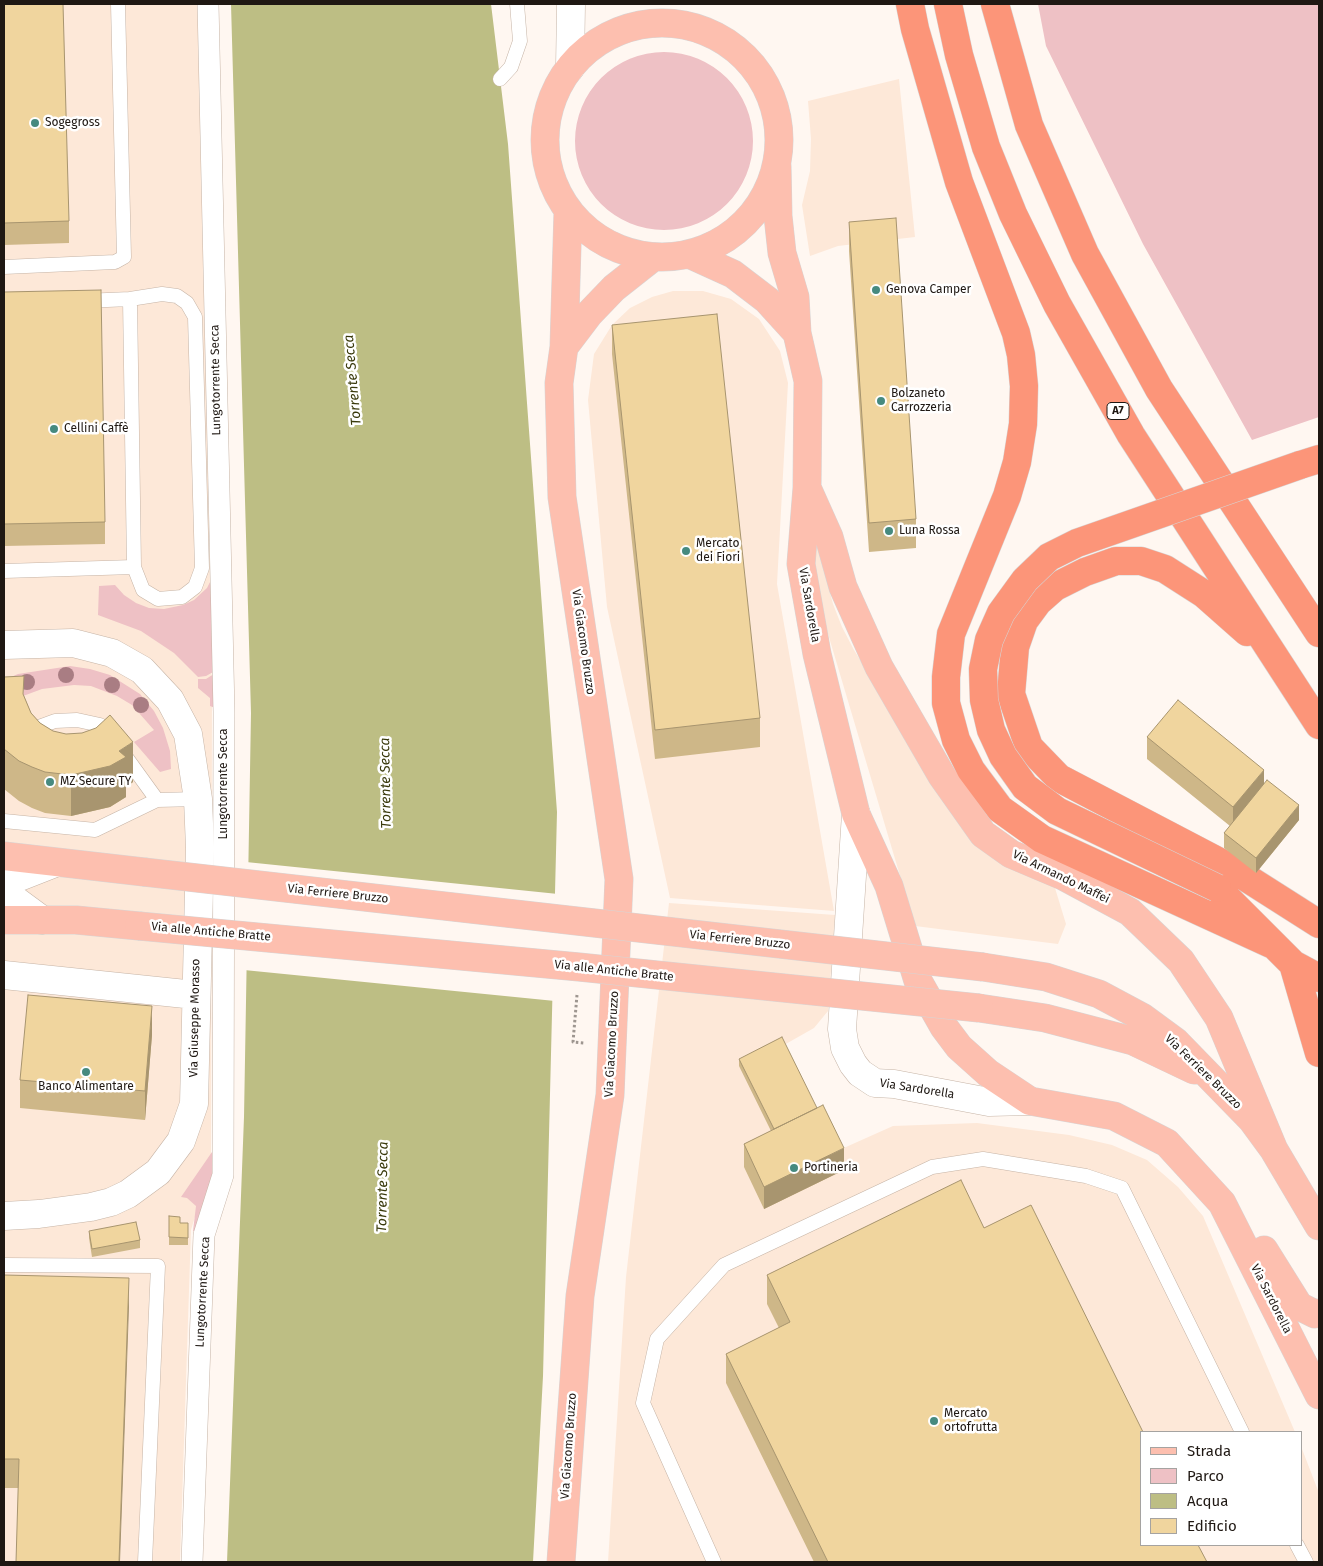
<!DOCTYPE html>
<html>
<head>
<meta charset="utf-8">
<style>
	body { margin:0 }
	#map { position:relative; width:1323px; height:1566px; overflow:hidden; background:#fff7f1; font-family:"Fira Sans",sans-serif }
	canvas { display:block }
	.frame { position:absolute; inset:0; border:5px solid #1f1813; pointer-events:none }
	.legend { position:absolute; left:1140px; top:1431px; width:162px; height:115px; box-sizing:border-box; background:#fff; border:1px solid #a5a3a1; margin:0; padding:6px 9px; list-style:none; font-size:15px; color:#1f1813 }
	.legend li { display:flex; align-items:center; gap:10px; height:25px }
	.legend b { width:25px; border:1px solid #a5a3a1 }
</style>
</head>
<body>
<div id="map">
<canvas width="1323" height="1566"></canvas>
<div class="frame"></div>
<ul class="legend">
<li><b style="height:6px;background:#fdbfaf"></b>Strada</li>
<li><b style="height:14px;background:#eec1c5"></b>Parco</li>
<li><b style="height:14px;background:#bdbe84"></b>Acqua</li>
<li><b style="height:14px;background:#f0d59e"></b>Edificio</li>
</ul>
</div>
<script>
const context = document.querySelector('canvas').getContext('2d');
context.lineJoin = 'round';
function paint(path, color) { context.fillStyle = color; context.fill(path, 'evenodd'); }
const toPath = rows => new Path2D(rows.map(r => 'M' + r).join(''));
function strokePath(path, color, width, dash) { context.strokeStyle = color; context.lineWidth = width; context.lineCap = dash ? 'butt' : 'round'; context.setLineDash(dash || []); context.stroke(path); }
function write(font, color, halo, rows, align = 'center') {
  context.font = font + ' "Fira Sans",sans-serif'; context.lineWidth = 5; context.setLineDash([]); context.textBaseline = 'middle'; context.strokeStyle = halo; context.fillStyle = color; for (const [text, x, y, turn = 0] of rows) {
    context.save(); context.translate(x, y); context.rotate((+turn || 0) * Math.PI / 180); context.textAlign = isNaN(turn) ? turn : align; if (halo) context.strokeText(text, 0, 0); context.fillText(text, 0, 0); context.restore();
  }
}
paint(toPath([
	[4,4,199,4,212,692,211,1163,191,1230,180,1562,4,1562],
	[899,79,915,237,838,246,810,256,802,205,810,171,811,139,808,101],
	[673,291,703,291,731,299,759,319,780,351,788,383,777,584,834,911,670,898,607,607,588,400,594,354,612,325,630,308,652,297],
	[813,527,833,604,842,627,854,650,966,831,1016,869,1055,888,1066,924,1058,944,915,926,820,607,814,560],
	[669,903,835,915,828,1011,814,1028,784,1045,837,1151,893,1126,977,1123,1069,1135,1112,1145,1147,1160,1178,1187,1203,1216,1295,1432,1142,1432,1142,1545,1302,1545,1302,1449,1319,1493,1319,1562,608,1562,626,1277]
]), '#fde8d8');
paint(toPath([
	[1038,4,1319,4,1319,417,1252,440,1143,244,1046,46],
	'575 141a89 89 0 1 1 178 0a89 89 0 1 1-178 0Z',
	[213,576,215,671,206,676,198,677,174,653,141,631,98,615,99,586,115,585,124,595,136,603,149,608,164,609,183,605,194,600,207,588],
	[70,666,90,669,110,675,140,694,154,711,163,728,170,751,171,769,160,772,134,742,154,730,132,705,117,696,91,686,74,685,42,689,15,699,11,677,18,674],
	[217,672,215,708,210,706,210,698,198,688,198,679,206,679],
	[212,1152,218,1153,199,1232,193,1231,196,1206,187,1198,181,1197]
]), '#eec1c5');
paint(toPath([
	[231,4,491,4,508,144,557,812,543,1376,533,1562,227,1562,244,1117,251,713]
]), '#bdbe84');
paint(toPath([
	[246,862,558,894,555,1001,244,970]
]), '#fff7f1');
const service = toPath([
	[500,79,511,67,520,41,517,4],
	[4,267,115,262,124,257,118,4],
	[130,299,162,294,177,296,187,303,195,317,202,568,195,587,182,597,158,599,143,590,134,567],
	[4,571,134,567,130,299,84,301],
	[36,728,55,721,77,720,100,725,123,753,157,800],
	[4,821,95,830,157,800,198,799],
	[4,1265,158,1266,145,1562],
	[1297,1545,1306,1562],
	[714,1562,643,1403,657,1339,724,1265,932,1167,983,1159,1086,1176,1122,1188,1242,1432]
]);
const pedestrian = toPath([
	[192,1562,204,1235,223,1175,224,712,208,4]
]);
const minor = toPath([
	[570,68,571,4],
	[856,814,842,1029,845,1048,853,1064,860,1073,875,1083,894,1084,989,1102,1030,1101]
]);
const secondary = toPath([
	[4,645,73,643,112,653,142,670,170,700,188,734,198,799,200,848,194,1104,181,1141,158,1172,128,1194,111,1202,91,1207,39,1214,4,1216],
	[4,883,55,863],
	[4,892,42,920],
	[4,975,195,995]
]);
const primary = toPath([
	'545 140a117 117 0 1 1 234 0a117 117 0 1 1-234 0Z',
	[777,166,778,216,782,253,795,297,797,333,808,381,807,488,801,564,817,654,856,814,889,886,918,981,944,1027,959,1047,988,1073,1030,1101,1114,1116,1167,1143,1222,1203,1319,1395],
	[689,254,733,274,767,300,797,333],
	[564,347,589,314,614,288,652,258],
	[808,490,829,537,843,587,879,667,942,776,983,834,1011,854,1063,876,1130,912,1181,961,1219,1018,1274,1150],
	[4,856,144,872],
	[4,920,76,920,139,926],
	[983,967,1046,977,1099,994,1142,1017,1176,1042,1252,1120,1274,1150,1319,1226],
	[979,1008,1045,1018,1133,1041,1194,1070],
	[1264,1250,1299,1306,1315,1314,1319,1313],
	[561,1562,580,1296,610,1095,619,879,562,497,559,383,564,347,568,212]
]);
const motorway = toPath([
	[910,4,915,29,959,182,1016,333,1021,355,1024,386,1023,424,1017,462,1007,496,951,634,946,677,946,703,956,740,971,770,1000,809,1042,839,1271,944],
	[948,4,959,55,986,147,1013,214,1057,304,1131,435,1319,725],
	[995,4,1029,125,1085,254,1159,389,1319,633],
	[1300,465,1319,459],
	[1247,632,1204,594,1165,569,1141,561,1116,561,1085,572,1055,587,1038,602,1024,621,1015,647,1011,694,1029,747,1059,778,1231,868,1319,924],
	[1217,888,1293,964,1319,978],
	[1293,964,1319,1053]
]);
strokePath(service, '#c6b4a6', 15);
strokePath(pedestrian, '#c6b4a6', 22);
strokePath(minor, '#c6b4a6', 29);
strokePath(secondary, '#c6b4a6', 29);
strokePath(primary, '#d7d5d5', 29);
strokePath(motorway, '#d7d5d5', 29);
strokePath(toPath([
	[577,995,573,1042,584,1043]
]), '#9e9690', 3, [2.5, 2.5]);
strokePath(service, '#fff', 14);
strokePath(pedestrian, '#fff', 21);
strokePath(minor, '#fff', 28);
strokePath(secondary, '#fff', 28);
strokePath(primary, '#fdbfaf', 28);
strokePath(motorway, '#fc9579', 28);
const primaryBridge = toPath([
	[144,872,983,967],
	[139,926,579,967,979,1008]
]);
const motorwayBridge = toPath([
	[1217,888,1057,811,1025,787,1003,756,991,730,984,700,983,669,989,640,1001,613,1025,580,1049,557,1077,543,1300,465]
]);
strokePath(primaryBridge, '#d7d5d5', 29, []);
strokePath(motorwayBridge, '#d7d5d5', 29, []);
strokePath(primaryBridge, '#fdbfaf', 28);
strokePath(motorwayBridge, '#fc9579', 28);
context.fillStyle = '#a97d83';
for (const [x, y] of [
	[66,675],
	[27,682],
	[112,685],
	[141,705]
]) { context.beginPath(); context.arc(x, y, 8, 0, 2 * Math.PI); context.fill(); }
paint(toPath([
	[4,4,69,221,69,243,4,245],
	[849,222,916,519,916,548,869,552,849,251],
	[4,292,105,522,105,544,4,546],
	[612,325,760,718,760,747,655,759,612,354],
	[4,677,24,696,31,713,40,723,133,782,126,787,126,797,110,807,71,816,45,813,32,808,19,801,4,789],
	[1147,737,1264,784,1299,820,1256,873,1224,848,1224,833,1230,826,1147,759],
	[152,1035,145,1120,20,1108,20,1080],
	[739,1059,844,1170,764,1209,744,1167,744,1144,771,1131,739,1066],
	[169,1216,180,1223,188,1223,188,1245,169,1245],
	[984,1228,1207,1562,814,1562,726,1383,726,1354,779,1328,767,1304,767,1275],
	[89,1231,140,1240,140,1248,92,1257,89,1238],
	[4,1275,129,1307,19,1488,4,1488]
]), '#ceb788');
paint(toPath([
	[133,742,133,782,126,787,126,797,110,807,71,816,71,775,119,751],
	[1264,770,1264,792,1233,829,1233,807],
	[1299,805,1299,820,1256,873,1256,858],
	[152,1006,152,1035,145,1120,145,1091],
	[844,1148,844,1170,764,1209,764,1187],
	[129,1278,129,1307,120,1562,119,1562]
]), '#a8956f');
const building = toPath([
	[4,4,63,4,69,221,4,223,4,4],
	[896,218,916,519,869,523,849,222,896,218],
	[101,290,105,522,4,524,4,292,101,290],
	[717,314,760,718,655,730,612,325,717,314],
	[24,676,23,694,31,713,40,723,53,731,66,734,82,733,96,728,110,715,133,742,119,751,126,757,110,766,71,775,45,772,32,767,19,761,4,749,4,677,24,676],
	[1178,700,1264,770,1233,807,1147,737,1178,700],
	[1267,780,1299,805,1256,858,1224,833,1267,780],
	[28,995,152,1006,145,1091,20,1080,28,995],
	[782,1037,817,1108,774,1129,739,1059,782,1037],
	[823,1105,844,1148,764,1187,744,1144,823,1105],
	[961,1180,984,1228,1031,1205,1143,1432,1142,1432,1142,1545,1198,1545,1207,1562,828,1562,726,1354,790,1322,767,1275,961,1180],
	[169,1216,180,1217,180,1223,188,1223,188,1238,169,1237,169,1216],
	[136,1222,140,1240,92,1249,89,1231,136,1222],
	[4,1275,129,1278,119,1562,16,1562,19,1459,4,1459,4,1275]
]);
paint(building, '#f0d59e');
strokePath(building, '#a8956f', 1);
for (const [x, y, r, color] of [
	[35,123,5,"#468a7f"],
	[876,290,5,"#468a7f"],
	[881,401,5,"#468a7f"],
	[54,429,5,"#468a7f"],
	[889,531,5,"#468a7f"],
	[686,551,5,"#468a7f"],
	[50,782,5,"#468a7f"],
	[86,1072,5,"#468a7f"],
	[794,1168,5,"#468a7f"],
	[934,1421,5,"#468a7f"]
]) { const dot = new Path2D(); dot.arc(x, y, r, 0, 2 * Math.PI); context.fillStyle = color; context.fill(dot); strokePath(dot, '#fff', 2); }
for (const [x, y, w] of [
	[1118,411,22]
]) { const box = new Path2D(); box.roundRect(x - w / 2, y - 8.5, w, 17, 4); context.fillStyle = '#fff'; context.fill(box); strokePath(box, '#1f1813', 1); }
write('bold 11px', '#1f1813', null, [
	["A7",1118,411]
]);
write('12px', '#1f1813', '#fff', [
	["Sogegross",45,123],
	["Genova Camper",886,290],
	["Bolzaneto",891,394],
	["Carrozzeria",891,408],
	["Cellini Caffè",64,429],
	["Luna Rossa",899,531],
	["Mercato",696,544],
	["dei Fiori",696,558],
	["MZ Secure TY",60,782],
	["Banco Alimentare",86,1087,"center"],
	["Portineria",804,1168],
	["Mercato",944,1414],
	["ortofrutta",944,1428]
], 'left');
write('12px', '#1f1813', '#fff', [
	["Lungotorrente Secca",216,380,-91],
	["Via Sardorella",809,605,80],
	["Via Giacomo Bruzzo",583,642,82],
	["Lungotorrente Secca",224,784,-90],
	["Via Armando Maffei",1061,877,26],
	["Via Ferriere Bruzzo",338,894,6],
	["Via alle Antiche Bratte",211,932,5],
	["Via Ferriere Bruzzo",740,940,6],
	["Via alle Antiche Bratte",614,971,6],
	["Via Giuseppe Morasso",195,1018,-89],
	["Via Giacomo Bruzzo",612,1044,-87],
	["Via Ferriere Bruzzo",1203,1072,44],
	["Via Sardorella",917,1089,9],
	["Lungotorrente Secca",203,1292,-87],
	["Via Sardorella",1271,1299,63],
	["Via Giacomo Bruzzo",569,1446,-86]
]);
write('italic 14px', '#39390b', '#fff', [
	["Torrente Secca",353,380,-95],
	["Torrente Secca",386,783,-91],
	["Torrente Secca",383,1187,-89]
]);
</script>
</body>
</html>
